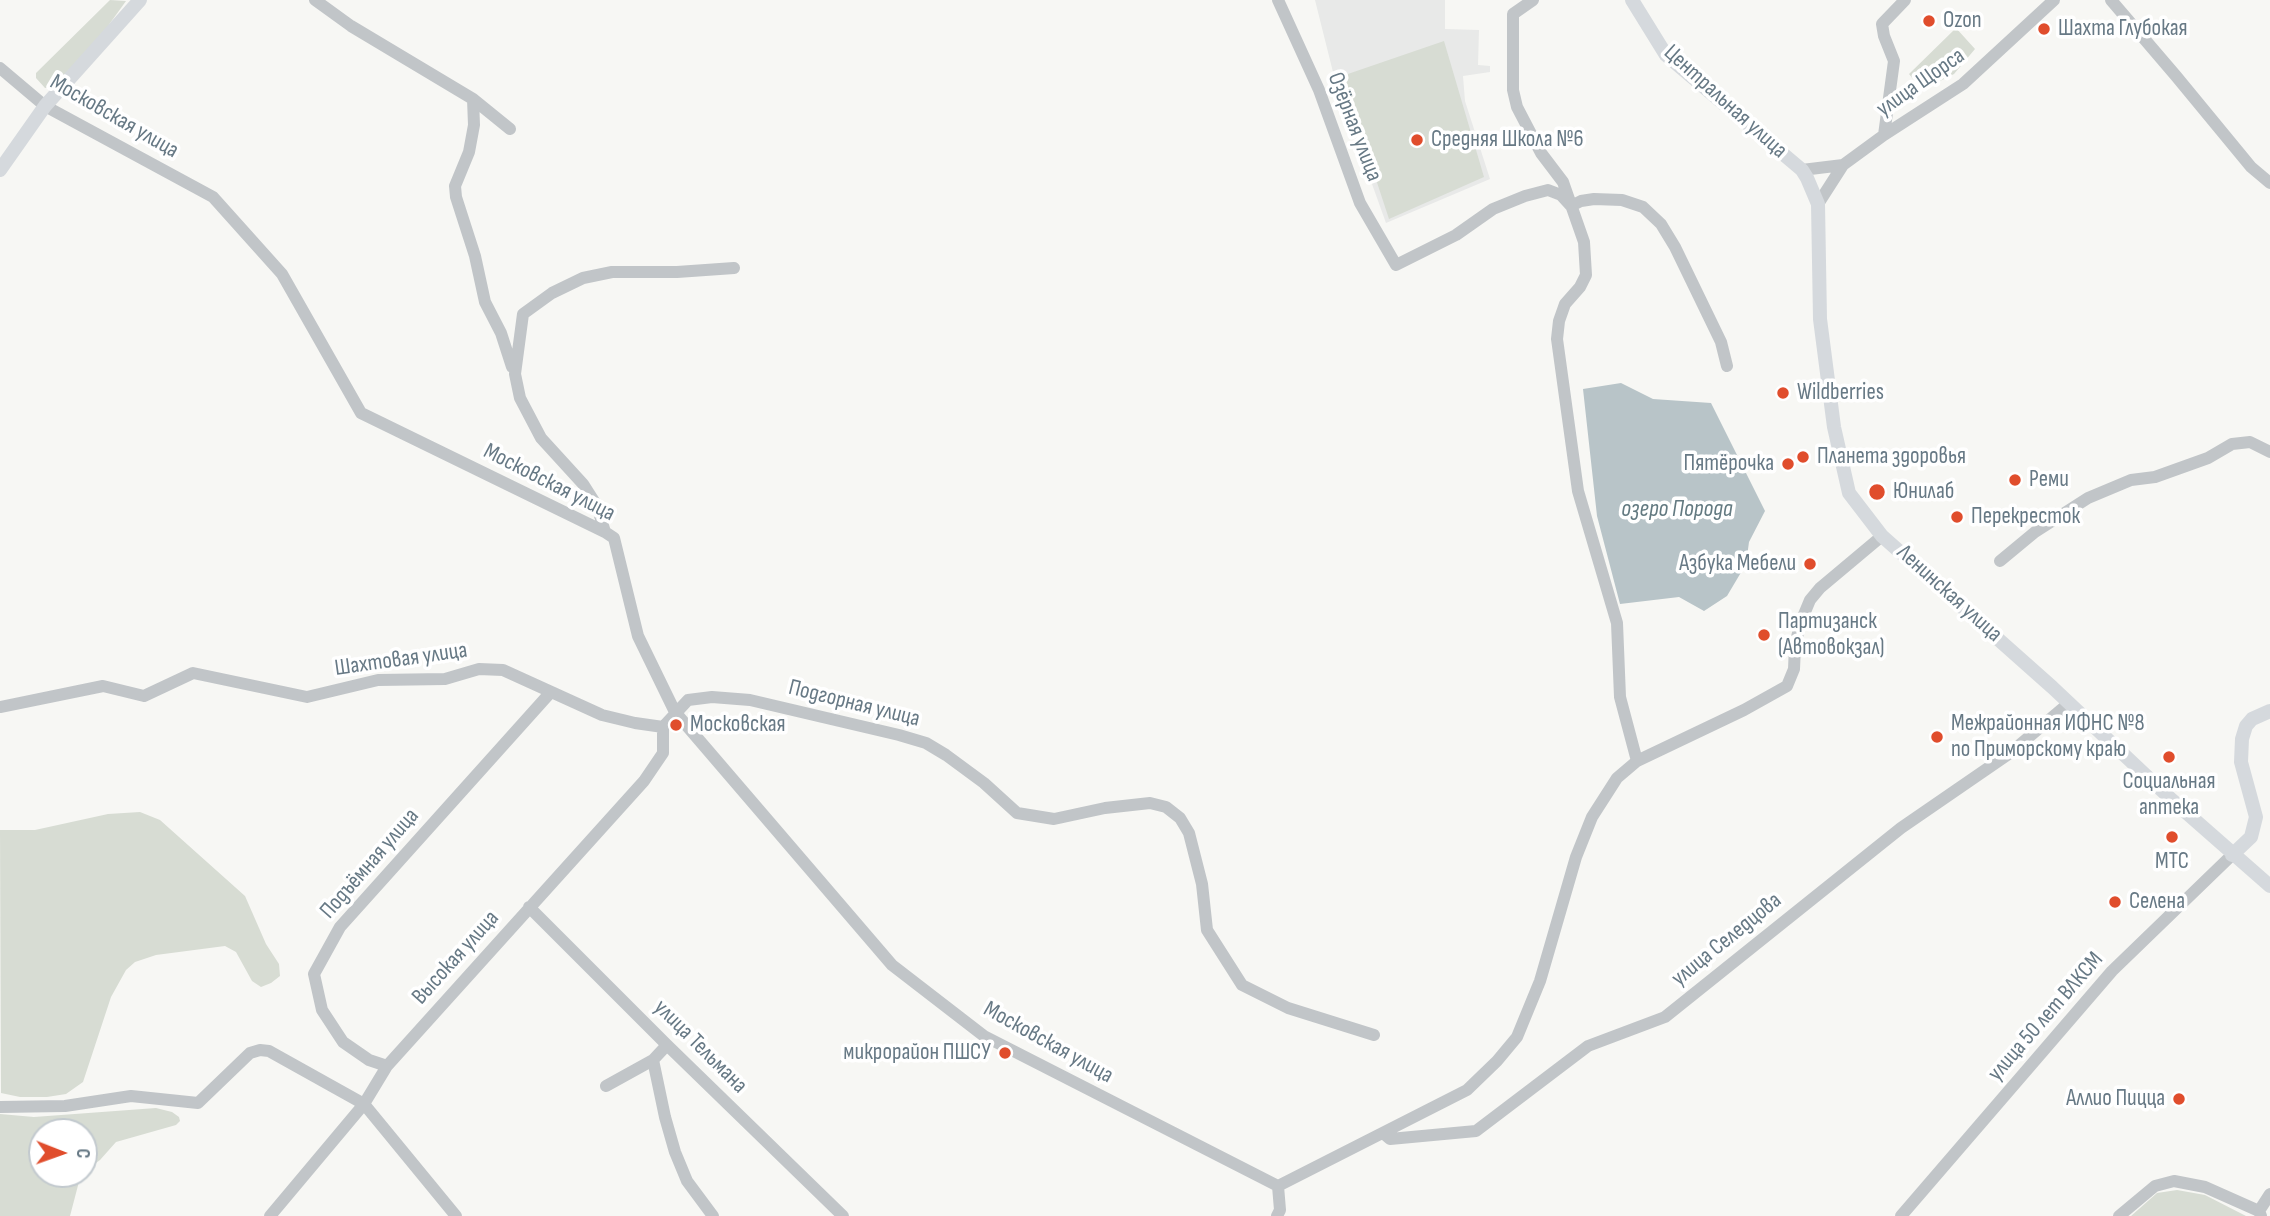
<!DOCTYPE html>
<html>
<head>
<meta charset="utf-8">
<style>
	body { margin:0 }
	#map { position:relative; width:2270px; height:1216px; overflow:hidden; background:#f7f7f4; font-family:"Sofia Sans Condensed",sans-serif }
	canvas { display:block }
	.north { position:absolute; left:28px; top:1118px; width:70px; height:70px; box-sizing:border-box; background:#fff; border:2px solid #c2c9ce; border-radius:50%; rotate:91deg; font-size:19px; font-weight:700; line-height:28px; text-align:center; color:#677985 }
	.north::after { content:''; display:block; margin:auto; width:24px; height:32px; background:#e04d2c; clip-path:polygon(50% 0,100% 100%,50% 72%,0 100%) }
</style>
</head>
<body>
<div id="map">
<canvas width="2270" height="1216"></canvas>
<div class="north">С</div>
</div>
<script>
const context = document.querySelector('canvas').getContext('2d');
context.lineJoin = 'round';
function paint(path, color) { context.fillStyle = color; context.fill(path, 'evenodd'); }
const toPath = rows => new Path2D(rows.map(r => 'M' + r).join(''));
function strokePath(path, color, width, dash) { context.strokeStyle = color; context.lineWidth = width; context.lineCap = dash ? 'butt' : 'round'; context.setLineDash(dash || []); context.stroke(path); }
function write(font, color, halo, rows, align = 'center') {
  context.font = font + ' "Sofia Sans Condensed",sans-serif'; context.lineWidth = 7; context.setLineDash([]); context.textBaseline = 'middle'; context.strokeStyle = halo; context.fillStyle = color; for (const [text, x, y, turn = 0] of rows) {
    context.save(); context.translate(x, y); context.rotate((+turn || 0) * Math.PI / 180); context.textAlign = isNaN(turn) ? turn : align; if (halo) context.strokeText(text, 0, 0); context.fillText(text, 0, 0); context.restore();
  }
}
paint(toPath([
	[1315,0,1445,0,1445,29,1479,30,1478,65,1490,66,1490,72,1463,76,1465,101,1490,179,1386,223,1336,84]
]), '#e8e9e8');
paint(toPath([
	[110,0,126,1,103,33,54,87,45,88,36,78,36,73],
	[1956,28,1975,49,1954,74,1922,90,1909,74],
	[1444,41,1484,177,1389,219,1342,76],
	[140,812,160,820,245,896,266,944,279,964,280,976,271,983,261,987,252,981,236,952,225,946,156,955,135,962,126,970,111,997,83,1082,66,1094,47,1097,20,1097,1,1093,0,830,35,830,108,814],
	[156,1108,172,1112,179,1117,180,1121,176,1125,116,1142,100,1160,84,1172,84,1132,42,1132,42,1174,81,1174,70,1216,0,1216,0,1114,34,1117],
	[2177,1190,2205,1195,2246,1216,2131,1216,2157,1193]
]), '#d7dcd3');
paint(toPath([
	[1621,383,1653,399,1711,403,1765,511,1749,542,1746,564,1727,596,1704,611,1679,597,1620,604,1597,516,1583,389]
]), '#b8c4c8');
strokePath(toPath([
	[315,0,351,26,473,99,510,129],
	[1278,0,1319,90,1360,203,1396,265,1456,235,1493,209,1525,196,1548,190,1561,195,1571,206,1581,201,1594,199,1622,200,1643,207,1661,224,1675,247,1721,342,1727,366],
	[1533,0,1513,14,1513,90,1517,107,1541,153,1563,182,1584,242,1586,275,1580,287,1565,304,1559,321,1557,339,1578,491,1617,623,1620,697,1637,761],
	[2111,0,2176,76,2251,167,2270,183],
	[0,68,45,106,213,197,282,274,361,413,605,532,614,538,638,636,675,712,892,965,984,1036,1278,1186],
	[473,99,474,125,469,152,455,186,456,197,475,256,485,302,501,333,512,367],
	[1884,135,1894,61,1884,36,1882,24,1905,0],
	[1802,170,1843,165],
	[1818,204,1843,165,1884,135,1963,84,2054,0],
	[605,532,597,506,583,484,541,438,520,398,515,374,523,314,552,293,583,278,612,272,677,272,734,268],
	[2000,561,2035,532,2088,498,2131,480,2155,477,2208,458,2232,444,2250,442,2270,452],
	[0,707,103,686,144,696,193,673,307,697,378,680,445,679,479,669,503,670,602,715,635,723,663,727,688,700,712,697,750,700,899,735,926,743,946,755,984,783,1017,813,1054,819,1105,808,1150,803,1166,807,1180,818,1189,833,1202,884,1207,930,1242,985,1288,1008,1374,1035],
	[529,907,667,1045,843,1216],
	[653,1060,665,1117,675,1152,687,1181,713,1216],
	[387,1066,369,1060,343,1042,322,1010,314,974,340,927,550,693],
	[606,1086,653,1060,667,1045],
	[0,1107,65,1106,131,1096,198,1103,250,1053,260,1050,269,1051,364,1104,456,1216],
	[1383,1133,1390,1139,1476,1131,1588,1046,1665,1017,1901,828,2010,753,2069,703],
	[1278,1186,1467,1090,1497,1061,1517,1037,1540,981,1576,857,1592,817,1617,778,1637,761,1744,710,1787,686,1794,669,1795,646,1800,624,1810,600,1820,588,1882,536],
	[2259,1211,2270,1194],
	[270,1216,364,1104,387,1066,644,781,663,753,663,727],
	[1277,1216,1280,1210,1278,1186],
	[1901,1216,2112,971,2232,855],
	[2119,1216,2155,1186,2174,1181,2205,1187,2259,1211,2261,1216]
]), '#c1c5c8', 12);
strokePath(toPath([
	[1632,0,1666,55,1802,170,1807,178,1818,204,1820,319,1834,427,1849,493,1882,536,2052,687,2172,800,2270,886],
	[0,170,45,106,140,0],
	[2232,855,2251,837,2256,817,2241,762,2242,739,2246,726,2252,719,2270,711]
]), '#d5d9dd', 14);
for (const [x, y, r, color] of [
	[1929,21,7,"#e04d2c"],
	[2044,29,7,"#e04d2c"],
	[1417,140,7,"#e04d2c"],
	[1783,393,7,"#e04d2c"],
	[1803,457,7,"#e04d2c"],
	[1788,464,7,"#e04d2c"],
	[2015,480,7,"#e04d2c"],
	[1877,492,9,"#e04d2c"],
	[1957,517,7,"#e04d2c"],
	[1810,564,7,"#e04d2c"],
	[1764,635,7,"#e04d2c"],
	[676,725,7,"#e04d2c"],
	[1937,737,7,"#e04d2c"],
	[2169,757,7,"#e04d2c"],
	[2172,837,7,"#e04d2c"],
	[2115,902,7,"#e04d2c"],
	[1005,1053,7,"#e04d2c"],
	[2179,1099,7,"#e04d2c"]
]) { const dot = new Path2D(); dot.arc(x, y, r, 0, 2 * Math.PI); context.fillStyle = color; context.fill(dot); strokePath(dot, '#fff', 2.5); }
write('23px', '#677985', '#fff', [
	["Ozon",1943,21],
	["Шахта Глубокая",2058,29],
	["Средняя Школа №6",1431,140],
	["Wildberries",1797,393],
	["Планета здоровья",1817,457],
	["Пятёрочка",1774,464,"right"],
	["Реми",2029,480],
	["Юнилаб",1893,492],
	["Перекресток",1971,517],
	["Азбука Мебели",1796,564,"right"],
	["Партизанск",1778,622],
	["(Автовокзал)",1778,648],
	["Межрайонная ИФНС №8",1951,724],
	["по Приморскому краю",1951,750],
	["Московская",690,725],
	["Социальная",2169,782,"center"],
	["аптека",2169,808,"center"],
	["МТС",2172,862,"center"],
	["Селена",2129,902],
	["микрорайон ПШСУ",991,1053,"right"],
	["Аллио Пицца",2165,1099,"right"]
], 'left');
write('23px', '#677985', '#fff', [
	["улица Щорса",1921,83,-35],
	["Центральная улица",1725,102,42],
	["Московская улица",114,117,30],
	["Озёрная улица",1354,127,69],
	["Московская улица",549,483,27],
	["Ленинская улица",1949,594,42],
	["Шахтовая улица",401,660,-8],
	["Подгорная улица",854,704,14],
	["Подъёмная улица",370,864,-49],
	["улица Селедцова",1727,940,-39],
	["Высокая улица",456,958,-48],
	["улица 50 лет ВЛКСМ",2046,1017,-49],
	["Московская улица",1048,1043,29],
	["улица Тельмана",700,1047,45]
]);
write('italic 24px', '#637a81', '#fff', [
	["озеро Порода",1677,510]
]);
</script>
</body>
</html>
